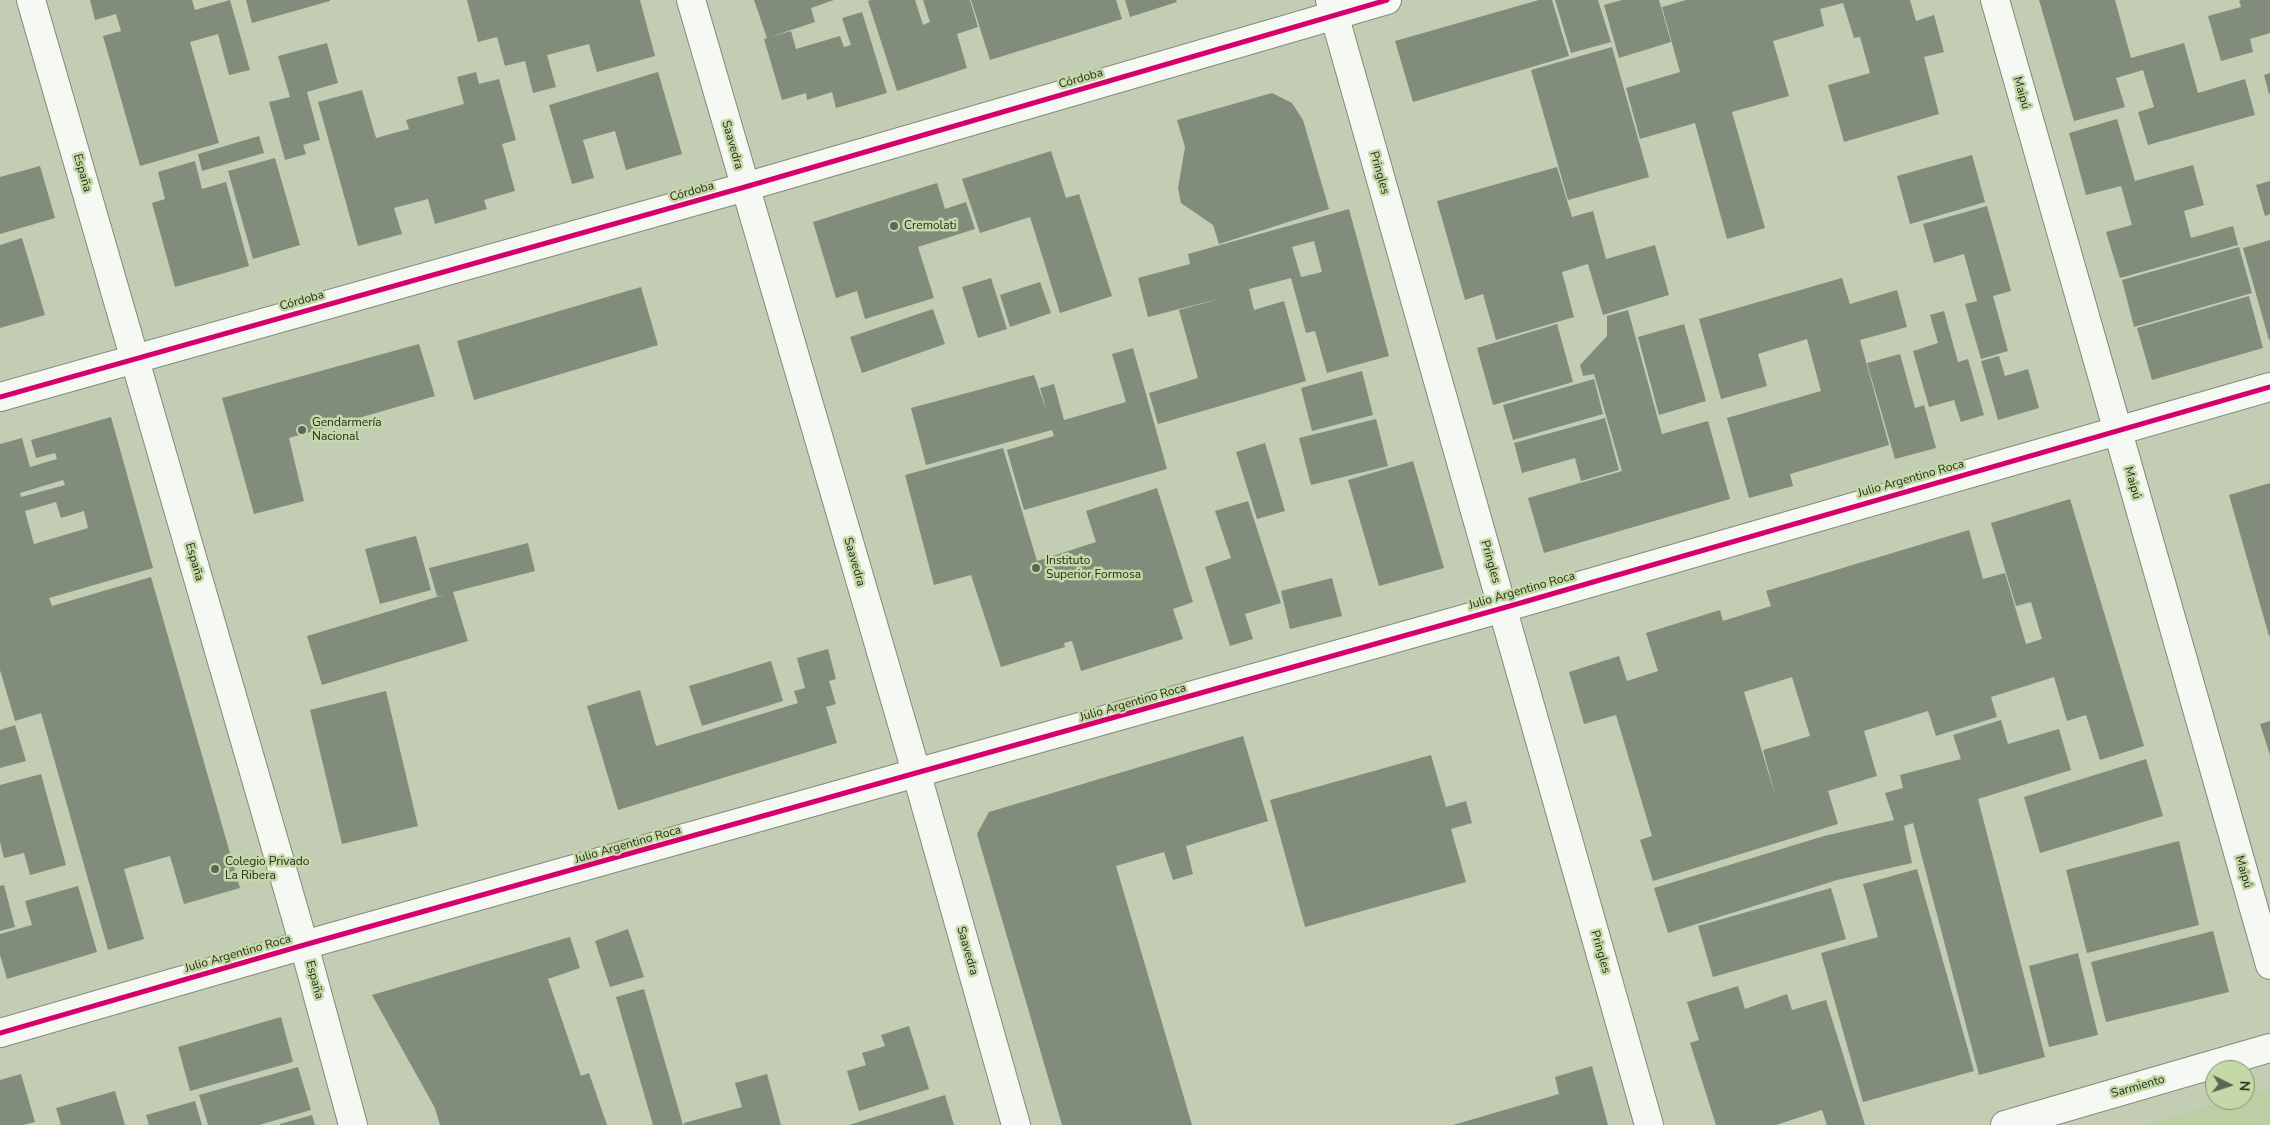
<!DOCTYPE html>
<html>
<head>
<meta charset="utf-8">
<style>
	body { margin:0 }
	#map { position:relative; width:2270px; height:1125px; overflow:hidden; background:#c2cdb3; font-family:"Nunito Sans",sans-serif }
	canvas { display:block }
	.north { position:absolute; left:2205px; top:1060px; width:50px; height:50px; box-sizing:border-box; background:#c4d8a8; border:1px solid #859470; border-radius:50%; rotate:94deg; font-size:14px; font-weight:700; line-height:20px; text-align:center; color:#262e1b }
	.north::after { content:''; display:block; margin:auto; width:18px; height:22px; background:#5d6650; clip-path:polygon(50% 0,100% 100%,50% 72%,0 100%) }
</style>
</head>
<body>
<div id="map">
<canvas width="2270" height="1125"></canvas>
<div class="north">N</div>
</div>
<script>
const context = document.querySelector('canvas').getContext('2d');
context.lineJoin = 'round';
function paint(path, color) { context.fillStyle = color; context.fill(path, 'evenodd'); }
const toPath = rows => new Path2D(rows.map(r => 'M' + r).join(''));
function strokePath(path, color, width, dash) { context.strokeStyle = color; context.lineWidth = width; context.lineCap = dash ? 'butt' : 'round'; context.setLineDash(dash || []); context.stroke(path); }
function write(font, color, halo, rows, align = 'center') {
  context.font = font + ' "Nunito Sans",sans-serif'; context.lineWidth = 5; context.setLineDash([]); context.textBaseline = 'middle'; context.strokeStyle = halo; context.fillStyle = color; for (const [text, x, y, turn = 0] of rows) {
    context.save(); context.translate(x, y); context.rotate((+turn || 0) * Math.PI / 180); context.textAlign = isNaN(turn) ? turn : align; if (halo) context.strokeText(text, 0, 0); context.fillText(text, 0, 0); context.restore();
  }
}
paint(toPath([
	[2270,1089,2270,1125,2143,1125,2231,1100,2245,1100,2245,1096]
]), '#bccea4');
paint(toPath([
	[90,0,192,0,195,10,230,0,250,70,229,75,218,34,190,42,219,143,140,166,103,36,121,31,116,14,95,20],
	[246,0,330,0,330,1,252,23],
	[467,0,640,0,655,56,597,72,589,44,547,55,556,87,533,93,525,61,505,66,497,37,478,42],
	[754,0,834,0,811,8,815,22,770,37,791,31,796,49,840,36,844,47,851,45,842,18,862,12,887,93,836,108,832,92,807,100,806,93,782,100,764,39,767,38],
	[871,0,915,0,923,25,930,22,923,0,970,0,978,27,957,34,967,68,897,91,868,1],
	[971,0,1116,0,1122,19,990,60],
	[1125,0,1176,0,1177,2,1130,17],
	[1539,0,1552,0,1569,56,1413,102,1395,41],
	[1555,0,1598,0,1611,42,1571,53],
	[1622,0,1659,0,1671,42,1619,58,1604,5],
	[1686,0,1910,0,1916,21,1934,15,1944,52,1924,57,1939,114,1844,142,1828,85,1870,73,1860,37,1854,38,1843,3,1820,9,1824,26,1773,41,1789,96,1732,112,1765,228,1727,239,1695,123,1640,139,1626,88,1680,72,1662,7],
	[2039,0,2115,0,2131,58,2184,43,2198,93,2245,79,2255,115,2148,145,2138,112,2154,107,2143,70,2116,78,2125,107,2074,121],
	[2241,0,2270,0,2270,33,2250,39,2253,52,2221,61,2208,16,2241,7,2239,1],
	[327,43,338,83,307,92,320,140,303,145,306,154,285,160,269,102,290,97,278,56],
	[1612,47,1649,177,1568,200,1531,70],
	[476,72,479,84,499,79,516,140,502,144,515,191,484,200,487,209,435,224,428,199,394,208,402,234,358,246,318,102,362,90,376,138,409,129,406,120,464,104,457,77],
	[658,72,682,154,626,170,615,131,583,140,594,178,572,184,549,105],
	[2270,73,2270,94,2269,94,2264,75],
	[1272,93,1292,103,1303,120,1329,209,1219,244,1213,225,1181,203,1178,188,1185,147,1177,120],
	[2117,119,2135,181,2193,165,2204,205,2184,211,2191,238,2233,226,2238,245,2120,278,2106,232,2132,225,2121,186,2086,195,2069,133],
	[259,136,264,153,202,171,198,154],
	[1051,151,1066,198,1079,194,1112,296,1060,313,1030,217,980,233,962,179],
	[1972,155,1985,202,1910,224,1897,176],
	[275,158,300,245,253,259,228,171],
	[195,161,202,189,226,182,249,266,175,287,152,203,165,199,158,172],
	[40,166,55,218,0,234,0,177],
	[1557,167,1572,217,1593,211,1606,259,1655,245,1669,295,1603,315,1588,264,1562,272,1574,317,1496,340,1483,294,1465,300,1437,201],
	[2270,181,2270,214,2265,216,2256,185],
	[937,183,945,209,966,202,975,229,918,247,934,298,865,319,857,291,836,298,813,222],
	[1987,206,2011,291,1993,296,2008,351,1981,359,1965,304,1977,301,1964,254,1934,263,1923,224],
	[1349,209,1389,356,1327,373,1315,331,1306,333,1291,278,1249,289,1254,310,1284,301,1306,381,1158,424,1149,393,1198,378,1179,310,1226,297,1148,317,1138,278,1190,264,1188,254],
	[1314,241,1322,272,1301,277,1292,247],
	[22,238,45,315,0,328,0,245],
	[2270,240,2270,340,2269,340,2243,248],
	[2239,247,2252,293,2134,327,2122,280],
	[991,278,1007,329,978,338,962,287],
	[1842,278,1850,304,1897,290,1907,327,1860,340,1889,445,1790,474,1793,486,1749,498,1727,418,1821,391,1807,339,1758,354,1767,386,1721,399,1699,319],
	[1040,282,1051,313,1010,327,1000,295],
	[641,287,658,345,474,400,457,341],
	[2249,296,2263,348,2152,380,2137,328],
	[933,309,945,344,862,373,850,337],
	[1628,310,1662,434,1708,421,1730,499,1544,553,1528,498,1622,471,1594,374,1583,376,1580,365,1607,336,1607,316],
	[1944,311,1958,362,1968,359,1984,415,1961,422,1954,400,1929,407,1913,351,1938,343,1930,315],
	[1557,324,1573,382,1493,405,1477,348],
	[1684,324,1706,401,1659,415,1638,337],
	[419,344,435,396,289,438,304,501,254,514,222,398],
	[1133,348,1167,469,1024,510,1007,450,1054,436,1052,430,926,465,911,408,1034,375,1047,412,1040,388,1054,384,1064,420,1126,402,1112,354],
	[1900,354,1915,408,1924,405,1936,448,1895,459,1867,363],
	[1999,356,2005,376,2028,369,2039,408,1998,420,1981,361],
	[1362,371,1373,415,1312,431,1301,388],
	[1594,379,1603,414,1513,440,1503,405],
	[111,417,153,568,49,598,52,606,151,577,240,888,184,904,170,856,124,869,144,939,108,950,41,713,15,721,0,670,0,444,22,438,30,467,57,459,55,453,36,458,31,440],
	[63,480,65,485,21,497,20,493],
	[56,502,61,518,84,511,88,528,34,544,25,511],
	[1605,418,1619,470,1581,481,1575,458,1522,473,1514,443],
	[1376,419,1388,466,1311,485,1299,438],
	[1265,443,1285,511,1257,519,1236,452],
	[1003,448,1037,561,1096,542,1086,511,1157,488,1193,602,1173,609,1183,639,1081,671,1072,641,1064,643,1065,647,1001,667,971,575,934,585,905,475],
	[1413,461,1444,568,1379,586,1348,480],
	[2270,483,2270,636,2269,636,2229,495],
	[2070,499,2144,746,2100,760,2086,715,2067,721,2054,677,1991,697,1997,717,1936,736,1928,711,1864,731,1877,776,1828,791,1838,824,1653,881,1640,840,1652,836,1616,715,1584,724,1569,672,1619,656,1627,681,1658,671,1646,633,1720,610,1723,621,1771,606,1766,591,1969,530,1983,579,2005,573,2026,644,2042,639,2031,602,2016,606,1991,523],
	[1792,677,1810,736,1763,750,1776,798,1744,692],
	[1248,501,1281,603,1245,614,1253,639,1230,646,1205,567,1231,558,1215,511],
	[416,536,431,590,380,604,365,549],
	[528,543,535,571,453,592,468,641,322,685,307,636,443,595,437,596,429,568],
	[1332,578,1342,616,1290,629,1281,591],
	[828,649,836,679,829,681,836,704,826,707,837,743,618,810,587,706,640,690,656,746,798,703,794,691,805,688,797,658],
	[771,661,783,701,702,726,689,686],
	[386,691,418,826,342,844,310,710],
	[2001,720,2008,744,2059,729,2071,770,1978,799,2045,1057,1979,1075,1913,823,1904,826,1912,863,1837,880,1668,933,1654,888,1824,836,1894,820,1885,793,1903,788,1900,775,1961,759,1953,735],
	[2270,721,2270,755,2260,724],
	[15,725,26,761,0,768,0,730],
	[1243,736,1268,821,1186,846,1193,874,1173,880,1164,852,1116,866,1192,1125,1062,1125,977,834,989,812],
	[1431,755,1446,807,1466,801,1472,823,1451,829,1466,882,1305,927,1270,800],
	[2146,759,2163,816,2040,853,2024,797],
	[41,774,66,865,30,875,24,853,4,858,0,842,0,785],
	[2179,841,2199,925,2087,953,2066,870],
	[1917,869,1974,1071,1863,1102,1821,953,1878,937,1863,884],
	[4,885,15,927,0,931,0,886],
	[78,886,97,952,7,979,0,955,0,934,32,925,25,901],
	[1831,888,1846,939,1713,977,1698,926],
	[628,929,644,977,610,987,595,941],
	[2213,931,2229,992,2106,1022,2091,962],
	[570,937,580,968,548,979,581,1076,589,1073,607,1125,440,1125,435,1108,372,995],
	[2078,953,2098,1035,2049,1047,2029,966],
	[1738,986,1745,1009,1787,994,1792,1010,1826,1000,1865,1125,1827,1125,1822,1110,1776,1125,1716,1125,1690,1043,1699,1040,1687,1002],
	[644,989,683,1125,653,1125,616,997],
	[281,1017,293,1062,190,1091,178,1047],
	[909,1026,929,1089,859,1111,847,1071,866,1065,862,1053,885,1046,881,1035],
	[1592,1066,1608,1125,1453,1125,1559,1094,1555,1077],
	[298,1067,311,1110,259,1125,208,1125,199,1095],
	[21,1074,35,1122,23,1125,0,1125,0,1080],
	[767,1074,781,1125,684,1125,684,1123,742,1107,735,1083],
	[115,1091,125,1125,61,1125,56,1108],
	[945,1095,954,1125,849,1125],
	[195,1101,202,1125,149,1125,146,1115],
	[312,1115,315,1125,280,1125,280,1124]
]), '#818d7a');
const street = toPath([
	[31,0,304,945,353,1125],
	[691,0,917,775,1016,1125],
	[1330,0,1649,1125],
	[1995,0,2270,965],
	[0,397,745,187,1387,0],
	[0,1033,304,945,1503,608,2270,387],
	[2005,1125,2270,1048]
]);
strokePath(street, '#838b77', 30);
strokePath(street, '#f6f8f4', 28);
strokePath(toPath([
	[0,397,745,187,1387,0],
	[0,1033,304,945,1503,608,2270,387]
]), '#d6006c', 5);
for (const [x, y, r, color] of [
	[894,226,5,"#5d6650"],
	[302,430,5,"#5d6650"],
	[1036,568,5,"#5d6650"],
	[215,869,5,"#5d6650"]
]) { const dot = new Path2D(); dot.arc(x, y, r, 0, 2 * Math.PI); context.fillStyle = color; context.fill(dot); strokePath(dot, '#c4d8a8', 2); }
write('12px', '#262e1b', '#c4d8a8', [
	["Córdoba",1081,79,-16],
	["Maipú",2021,93,74],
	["Saavedra",732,145,74],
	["España",82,173,74],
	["Pringles",1379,173,74],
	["Córdoba",692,192,-16],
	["Córdoba",302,301,-16],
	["Julio Argentino Roca",1911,479,-16],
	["Maipú",2132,483,74],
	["España",194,562,74],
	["Saavedra",854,562,74],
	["Pringles",1490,562,74],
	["Julio Argentino Roca",1522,591,-16],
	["Julio Argentino Roca",1133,703,-16],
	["Julio Argentino Roca",628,845,-16],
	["Maipú",2243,872,74],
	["Saavedra",967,951,74],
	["Pringles",1600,952,74],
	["Julio Argentino Roca",238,954,-16],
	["España",314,980,75],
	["Sarmiento",2138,1087,-16]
]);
write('12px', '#262e1b', '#c4d8a8', [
	["Cremolati",904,226],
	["Gendarmería",312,423],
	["Nacional",312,437],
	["Instituto",1046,561],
	["Superior Formosa",1046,575],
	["Colegio Privado",225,862],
	["La Ribera",225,876]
], 'left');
</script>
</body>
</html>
